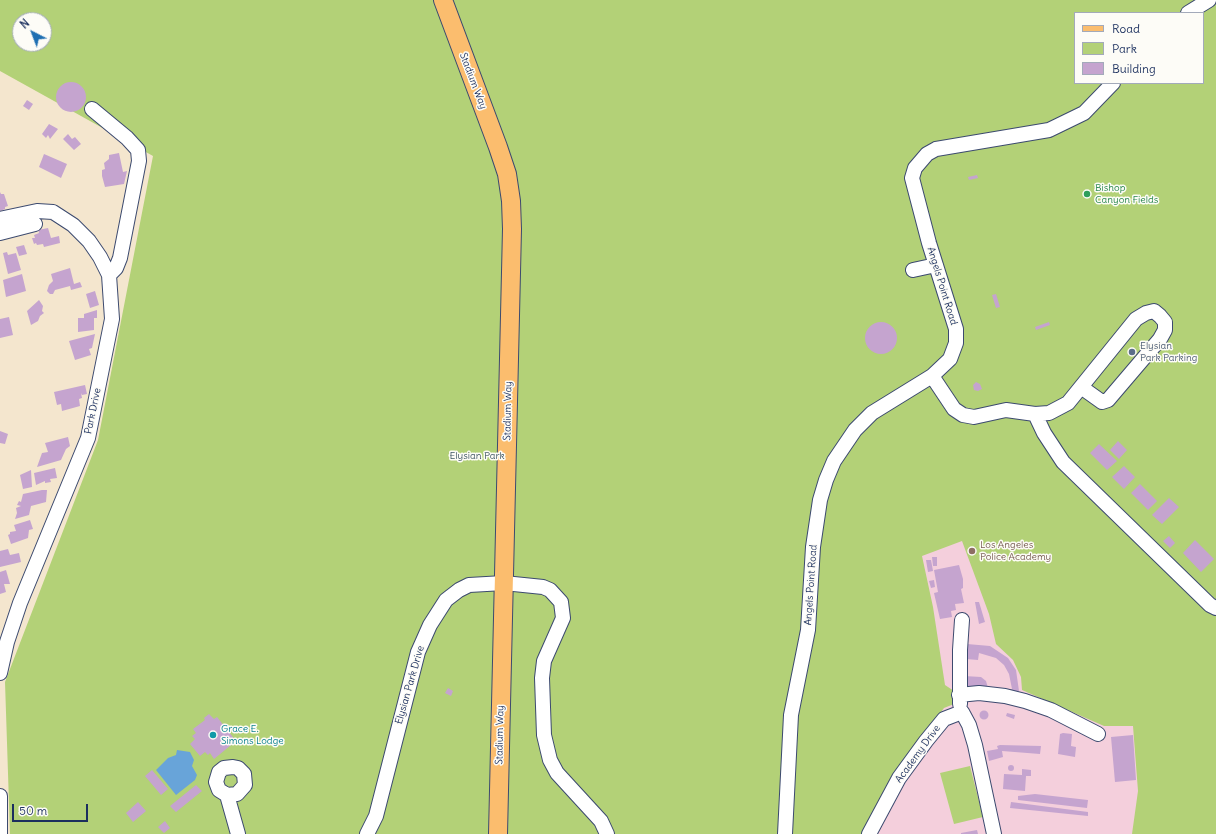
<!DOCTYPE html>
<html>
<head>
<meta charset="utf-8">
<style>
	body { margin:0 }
	#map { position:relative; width:1216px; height:834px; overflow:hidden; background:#f4e6ce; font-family:Delius,sans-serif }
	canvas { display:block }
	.legend { position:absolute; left:1074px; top:12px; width:130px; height:72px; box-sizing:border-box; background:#fdfcf7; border:1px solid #a3aaba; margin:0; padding:5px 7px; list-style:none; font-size:12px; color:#1b2f5e }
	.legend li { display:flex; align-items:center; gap:8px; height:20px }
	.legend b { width:20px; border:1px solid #a3aaba }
	.north { position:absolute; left:12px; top:12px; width:40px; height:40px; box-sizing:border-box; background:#fdfcf7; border:1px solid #a3aaba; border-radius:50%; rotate:318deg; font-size:11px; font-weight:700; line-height:16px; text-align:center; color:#1b2f5e }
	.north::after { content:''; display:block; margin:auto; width:14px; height:18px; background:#1f6fb2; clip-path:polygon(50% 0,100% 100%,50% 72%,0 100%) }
	.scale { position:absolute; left:12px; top:804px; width:76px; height:18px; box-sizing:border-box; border:2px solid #1b2f5e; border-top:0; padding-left:5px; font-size:12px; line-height:14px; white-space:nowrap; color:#1b2f5e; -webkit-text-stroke:3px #fdfcf7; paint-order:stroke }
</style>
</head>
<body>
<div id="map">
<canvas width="1216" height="834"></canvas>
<ul class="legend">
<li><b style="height:5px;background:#fbbd6e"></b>Road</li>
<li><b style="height:11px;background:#b3d177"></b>Park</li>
<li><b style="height:11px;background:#c5a4cf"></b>Building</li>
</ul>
<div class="north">N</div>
<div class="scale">50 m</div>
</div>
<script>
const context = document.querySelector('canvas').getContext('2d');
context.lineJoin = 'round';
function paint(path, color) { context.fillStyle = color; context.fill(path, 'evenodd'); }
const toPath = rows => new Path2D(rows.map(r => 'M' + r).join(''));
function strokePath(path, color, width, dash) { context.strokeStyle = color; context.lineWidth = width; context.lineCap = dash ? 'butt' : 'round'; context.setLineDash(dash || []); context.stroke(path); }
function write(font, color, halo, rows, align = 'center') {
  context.font = font + ' Delius,sans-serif'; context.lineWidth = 3; context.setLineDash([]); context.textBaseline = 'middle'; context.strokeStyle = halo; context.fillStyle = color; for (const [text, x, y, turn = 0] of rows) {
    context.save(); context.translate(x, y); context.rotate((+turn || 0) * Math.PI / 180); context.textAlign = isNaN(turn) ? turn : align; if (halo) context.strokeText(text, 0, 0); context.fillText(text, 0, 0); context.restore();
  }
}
paint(toPath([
	[976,427,1204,650,1216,834,817,834,812,724]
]), '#f4cfdc');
paint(toPath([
	[0,0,1216,0,1216,834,1132,834,1138,791,1133,726,1104,726,1022,690,1021,677,1013,660,996,644,989,614,962,541,922,556,933,607,945,685,954,691,954,704,944,708,896,773,863,834,10,834,5,682,98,440,153,156,0,71],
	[1075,13,1203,13,1203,83,1075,83],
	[20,20,44,20,44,44,20,44],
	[970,766,983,817,954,824,940,773]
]), '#b3d177');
paint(toPath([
	[177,750,190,752,194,760,192,766,197,775,195,780,176,795,156,770,168,758,176,755]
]), '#68a4d9');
paint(toPath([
	'56 97a15 15 0 1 1 30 0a15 15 0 1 1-30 0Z',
	[27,100,33,104,29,110,23,106],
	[49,124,58,129,50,139,48,135,46,138,42,134],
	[68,134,72,139,75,137,81,144,74,150,63,139],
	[119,153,123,172,127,171,124,184,105,187,102,176,102,170,105,169,104,163,109,159,109,155],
	[44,154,67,164,61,178,39,167],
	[977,175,978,178,969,180,968,177],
	[0,192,1,194,4,194,8,206,5,207,5,209,0,211],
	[48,228,51,238,59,236,60,243,44,247,43,244,37,245,36,243,34,244,32,238,35,238,34,235,39,233,38,230],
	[24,245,27,254,19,256,16,247],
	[7,252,8,255,16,253,21,270,8,274,3,253],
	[70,268,74,284,80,282,82,287,71,290,70,286,55,290,53,294,50,294,47,291,49,285,53,281,51,274],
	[22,274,26,291,6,297,3,280],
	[95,291,99,305,90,308,86,294],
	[996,294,1000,307,996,308,992,295],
	[39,300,43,306,42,311,44,313,40,316,38,321,31,325,27,311],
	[97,310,97,318,94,318,94,330,78,332,78,318,84,318,84,314],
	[9,317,13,335,0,338,0,319],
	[1049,322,1050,325,1036,330,1035,327],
	'865 338a16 16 0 1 1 32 0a16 16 0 1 1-32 0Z',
	[95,334,92,348,89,349,91,355,75,360,69,341],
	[976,382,980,384,982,389,978,391,974,390,973,385],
	[85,385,87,394,82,395,81,393,82,398,79,399,80,406,62,411,61,404,57,405,54,392],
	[0,431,8,434,5,444,0,443],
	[68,437,70,446,66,449,61,460,37,467,42,453,48,452,45,443],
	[1118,441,1127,450,1119,459,1110,450],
	[1099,444,1117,461,1107,470,1090,453],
	[1124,466,1135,477,1124,489,1112,477],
	[55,468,57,478,50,479,51,482,45,483,45,481,36,485,34,473],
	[31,470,32,487,23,489,20,475],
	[1140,484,1157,501,1148,510,1131,493],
	[42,490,47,490,46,502,31,506,29,515,15,519,17,513,16,508,21,506,17,505,19,501,21,502,23,494],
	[1169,498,1179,507,1162,524,1152,515],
	[30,520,33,529,29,530,28,538,11,544,8,535,10,534,10,532,16,531,14,525],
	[1169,536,1175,543,1170,548,1163,541],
	[1195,540,1214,559,1201,572,1183,553],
	[8,549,10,555,19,553,21,562,0,567,0,551],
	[932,557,937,557,937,566,933,566],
	[926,560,931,560,933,571,928,572],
	[959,565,963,579,963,588,961,589,964,603,955,604,956,610,951,611,952,617,940,619,934,593,938,592,934,570],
	[6,570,10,584,4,584,6,592,0,594,0,572],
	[934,580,935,587,931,588,929,581],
	[975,602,979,602,985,622,979,624],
	[967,644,990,646,1008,658,1016,670,1019,691,1015,691,1014,695,1008,693,1008,689,1012,689,1009,674,1004,665,996,658,979,653,978,660,966,659],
	[964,676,981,677,986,681,988,688,963,687],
	[448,688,453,691,451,696,445,693],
	'979.5 715a4.5 4.5 0 1 1 9 0a4.5 4.5 0 1 1-9 0Z',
	[1007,713,1015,715,1014,719,1006,716],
	[209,714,214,719,217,717,236,741,214,759,210,753,208,755,205,752,200,756,190,744,195,739,192,736,196,733,193,729,205,720,204,718],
	[1063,733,1072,734,1071,746,1076,747,1075,757,1058,754,1060,734],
	[1133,735,1136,780,1115,782,1111,737],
	[1000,745,1041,746,1040,754,1002,751,1003,757,989,761,987,751,998,749,997,746],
	'1008 768a3 3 0 1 1 6 0a3 3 0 1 1-6 0Z',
	[1022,769,1031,770,1031,776,1026,776,1025,791,1003,789,1004,774,1022,775],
	[152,770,168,789,161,795,145,776],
	[196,785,202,791,176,812,170,806],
	[1035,794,1088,800,1087,808,1018,800,1018,796],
	[138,802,146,811,133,822,126,813],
	[1011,802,1088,812,1088,816,1010,808],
	[165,821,170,828,164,833,158,827],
	[977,830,978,834,961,834,961,833]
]), '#c5a4cf');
const minor = toPath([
	[1188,13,1209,0],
	[92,109,127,138,138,150,139,161,120,258,116,268,109,275],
	[0,219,37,211,53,212,73,225,89,241,100,257,109,275,112,319,88,438,20,603,7,642,0,673],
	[0,233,35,224],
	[913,270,936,265],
	[932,376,954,409,963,415,974,417,1006,410,1035,414,1044,433,1063,462,1210,605,1216,608],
	[1035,414,1049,413,1068,403,1136,319,1146,313,1154,311,1160,316,1165,322,1165,330,1160,339,1108,400,1102,402,1081,387],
	[959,695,979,693,1005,696,1025,701,1051,710,1098,734],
	[960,704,960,650,962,620],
	[227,795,237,794,245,785,244,774,238,768,233,767,224,768,219,772,216,782,219,790,227,795,238,834],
	[0,796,0,834],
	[367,834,376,816,418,652,430,625,446,600,459,590,469,585,504,583,543,587,550,590,561,602,563,618,544,661,542,678,544,735,550,760,557,773,601,821,607,834],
	[785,834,791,715,808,630,813,547,820,500,826,480,834,461,855,430,872,413,932,376,950,359,956,343,956,329,929,243,912,178,915,168,927,154,936,149,1049,130,1084,113,1113,83],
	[869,834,899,778,926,741,944,719,962,712,969,725,975,745,994,834]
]);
const major = toPath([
	[443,0,498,147,507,174,511,201,512,229,498,834]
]);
strokePath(minor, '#3c4a6f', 16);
strokePath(major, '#3c4a6f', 20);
strokePath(minor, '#fff', 14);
strokePath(major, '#fbbd6e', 18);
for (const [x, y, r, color] of [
	[1087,194,4,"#2e9e5b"],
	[1132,352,4,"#5c6f8a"],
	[972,551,4,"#8d6e63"],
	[213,735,4,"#0f9aa8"]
]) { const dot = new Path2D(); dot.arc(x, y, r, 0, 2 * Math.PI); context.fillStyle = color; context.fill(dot); strokePath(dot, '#fdfcf7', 1.5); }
write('10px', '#1b2f5e', '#fdfcf7', [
	["Stadium Way",473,81,69],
	["Angels Point Road",942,286,73],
	["Park Drive",93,411,-78],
	["Stadium Way",508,411,-89],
	["Angels Point Road",811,585,-86],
	["Elysian Park Drive",410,685,-74],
	["Stadium Way",500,735,-89],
	["Academy Drive",918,754,-54]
]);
write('10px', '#27864d', '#fdfcf7', [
	["Bishop",1095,188],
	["Canyon Fields",1095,200]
], 'left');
write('10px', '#4e5e75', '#fdfcf7', [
	["Elysian",1140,346],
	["Park Parking",1140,358]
], 'left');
write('10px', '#415864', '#fdfcf7', [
	["Elysian Park",477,456]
]);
write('10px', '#785e54', '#fdfcf7', [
	["Los Angeles",980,545],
	["Police Academy",980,557]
], 'left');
write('10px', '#0d838f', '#fdfcf7', [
	["Grace E.",221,729],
	["Simons Lodge",221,741]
], 'left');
</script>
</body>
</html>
